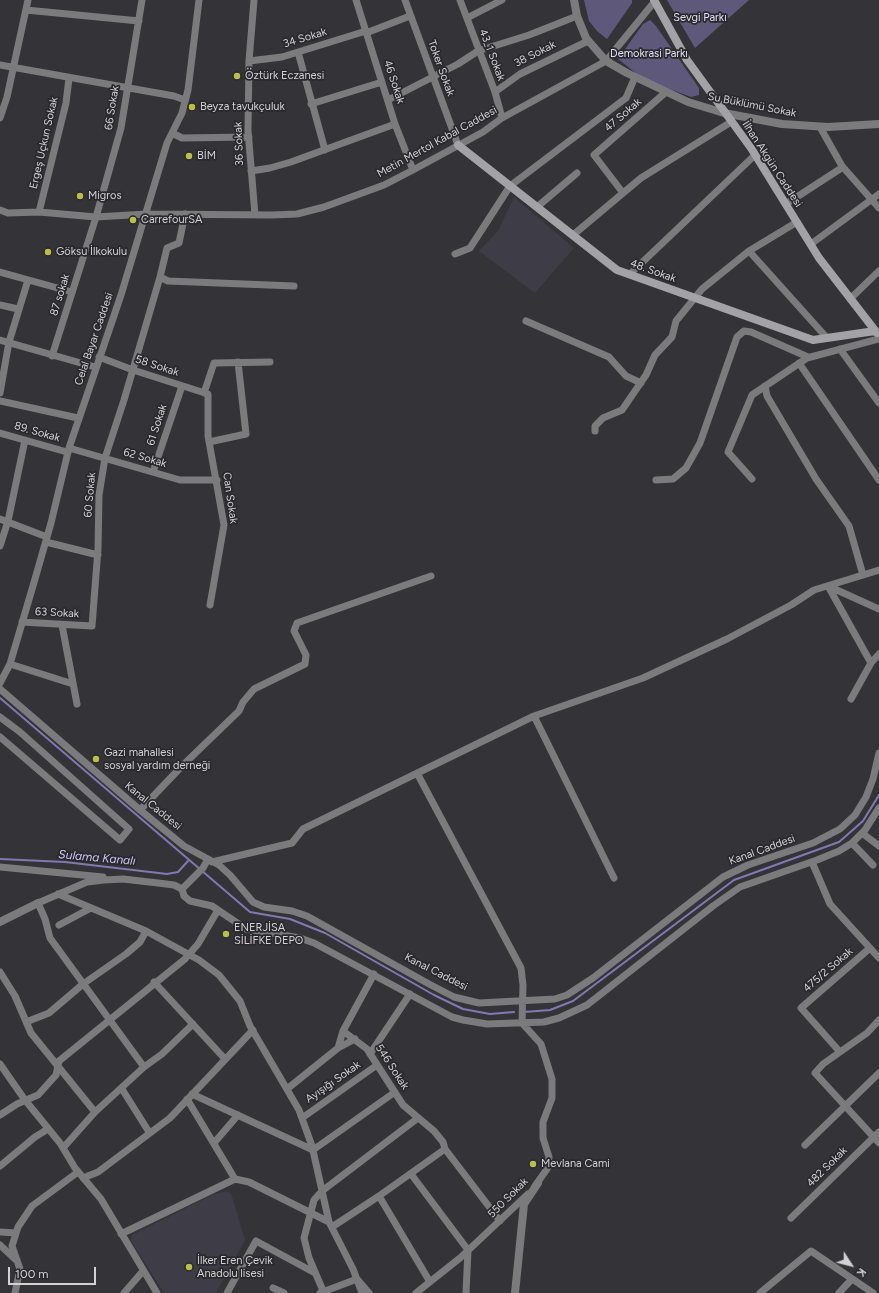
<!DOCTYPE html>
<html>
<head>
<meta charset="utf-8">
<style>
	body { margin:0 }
	#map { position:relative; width:879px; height:1293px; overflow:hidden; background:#343338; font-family:Figtree,sans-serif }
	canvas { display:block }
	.north { position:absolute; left:831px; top:1245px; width:40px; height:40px; -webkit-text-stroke:3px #2a292e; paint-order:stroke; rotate:126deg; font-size:11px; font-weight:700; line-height:16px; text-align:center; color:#d2d1d4 }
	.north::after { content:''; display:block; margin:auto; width:14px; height:18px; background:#d2d1d4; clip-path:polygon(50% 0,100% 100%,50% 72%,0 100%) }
	.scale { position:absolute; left:8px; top:1267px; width:88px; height:18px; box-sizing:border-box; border:2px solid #d2d1d4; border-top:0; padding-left:5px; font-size:12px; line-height:14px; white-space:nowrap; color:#d2d1d4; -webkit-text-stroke:3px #2a292e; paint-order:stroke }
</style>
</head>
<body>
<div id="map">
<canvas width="879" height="1293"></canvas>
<div class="north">K</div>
<div class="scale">100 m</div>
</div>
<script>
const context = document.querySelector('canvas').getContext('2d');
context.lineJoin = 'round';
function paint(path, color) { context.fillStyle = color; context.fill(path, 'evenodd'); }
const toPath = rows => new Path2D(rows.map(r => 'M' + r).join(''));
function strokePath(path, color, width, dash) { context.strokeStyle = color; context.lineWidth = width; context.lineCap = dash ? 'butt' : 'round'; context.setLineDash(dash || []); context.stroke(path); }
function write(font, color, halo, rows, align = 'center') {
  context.font = font + ' Figtree,sans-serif'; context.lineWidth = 3.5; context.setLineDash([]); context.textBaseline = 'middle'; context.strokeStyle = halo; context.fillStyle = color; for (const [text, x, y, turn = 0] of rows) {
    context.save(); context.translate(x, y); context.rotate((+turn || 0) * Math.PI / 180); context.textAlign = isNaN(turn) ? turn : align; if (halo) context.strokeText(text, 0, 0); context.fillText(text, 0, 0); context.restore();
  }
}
paint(toPath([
	[514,197,574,248,535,293,479,251,498,231],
	[226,1191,231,1193,245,1240,216,1293,164,1293,131,1241,132,1235,212,1195]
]), '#3d3c47');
paint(toPath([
	[584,0,632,0,632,3,607,39,597,31,589,21],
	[667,0,749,0,695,48],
	[650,20,656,26,699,88,699,95,691,97,656,84,637,74,618,59,643,24]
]), '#5e587b');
strokePath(toPath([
	[0,698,250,912,290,919,325,933,434,995,463,1009,490,1014,514,1012],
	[0,859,65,862,167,874,178,872,188,861],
	[524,1012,550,1010,573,1001,734,880,839,842,863,821,879,795]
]), '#8378b2', 2);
strokePath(toPath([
	[254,0,249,61,248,130,255,215],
	[356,0,395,124,413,170],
	[405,0,458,145],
	[460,0,495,92,502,118],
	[26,10,139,21],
	[467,18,502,0],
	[366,33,410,16],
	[298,52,325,150],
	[249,61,282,57,366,31],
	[0,65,174,96,185,100],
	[495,92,520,74,588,41],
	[388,100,458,64,478,51,529,35,577,16],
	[311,104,382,82],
	[0,118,7,97,28,0],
	[820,127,842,166,879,208],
	[172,133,182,138,249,137],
	[251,171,270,168,291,162,395,124],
	[623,193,594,155,666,92],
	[786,204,843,167],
	[537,207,577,173],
	[0,210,8,213,39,212,96,217,147,214,272,215,297,214,324,207,384,185,413,170,483,132,502,118,606,61,655,1],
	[39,212,66,103,69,78],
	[573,235,641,178,731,122],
	[811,244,879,194],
	[749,251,827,338],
	[455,254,470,248,510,186,626,98,635,77],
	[0,272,72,292],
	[630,274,755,155],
	[160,277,167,248,179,243,185,214],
	[850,299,879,271],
	[0,305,18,309],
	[526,321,609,357,626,376,641,383],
	[0,340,95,367],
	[840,349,879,403],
	[52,356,96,217,121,128,142,0],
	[99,357,133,370,208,394,208,436,224,525,210,605],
	[799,363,879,480],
	[765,386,767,396,816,479,849,526,863,575],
	[0,393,9,342,28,280],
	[204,393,214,363,270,362],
	[0,401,78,418],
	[595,431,595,426,603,418,622,410,646,375,655,355,672,337,676,321,702,289,749,251,797,222],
	[0,433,67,452],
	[209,442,246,434,238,362],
	[69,448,180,480,217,480],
	[153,472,182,386],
	[752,479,728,452,752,395,807,358,879,339],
	[656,480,673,479,686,468,700,443,737,337,744,331,751,332,808,357],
	[0,519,47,537],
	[46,542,98,555],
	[0,546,8,521,25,440],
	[828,586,871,663],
	[828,586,879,609],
	[22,622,92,626,98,549,99,495,105,458,124,400,160,277,168,281,294,286],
	[62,625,77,704],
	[10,664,73,684],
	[0,683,10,664,35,579,51,523,69,448,121,295,167,143,182,113,188,90,199,0],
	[0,689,140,810,184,846,219,865,230,875,253,902,264,907,292,911,307,916,429,984,454,997,479,1003,555,999,567,995,593,978,723,877,748,865,813,843,840,829,855,815,866,797,873,779,879,753],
	[851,699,871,663,879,654],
	[534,716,614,878],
	[0,717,20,732,129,829,120,840,0,737],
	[417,773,521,968,523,985,522,1023,541,1044,552,1079,552,1098,543,1122,543,1138,549,1157,547,1169,535,1186],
	[140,810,182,766,239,711,243,702,254,689,305,664,306,655,294,631,297,623,431,576],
	[862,833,879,846],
	[852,843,873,865],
	[208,859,203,868,182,889,184,896,190,901,212,906,246,929,300,938,314,943,452,1017,463,1020,487,1024,544,1022,559,1018,587,1005,713,906,740,887,817,860,839,851,852,843,865,830,879,808],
	[212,862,292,843,303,829,534,716,643,678,727,639,791,605,814,590,879,570],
	[812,862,830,904,879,958],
	[0,867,103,877],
	[58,894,146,931,199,960,219,975,240,1001,250,1026,299,1110,312,1146,329,1222,353,1269,362,1293],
	[59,925,91,908],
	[0,972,15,996,31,1033,95,1112],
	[374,974,343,1031,367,1049,403,1105,434,1131,443,1142,445,1149],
	[154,982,225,1059],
	[879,1020,867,1033,823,1064,815,1073,879,1143],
	[26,1022,49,1013,83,984,126,954,140,942,146,931],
	[338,1048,343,1031],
	[840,1052,801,1008,870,948],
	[370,1054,410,994],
	[0,1064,25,1100,60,1143,75,1168,101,1199,157,1293],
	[144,1067,50,938,45,919,38,903,87,882,104,880,123,879,158,883,174,885,182,889],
	[122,1089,149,1132],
	[287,1089,338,1048,355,1039],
	[192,1094,313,1150,395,1092],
	[187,1099,235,1179],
	[0,1115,17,1104,38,1095,56,1075,59,1061,185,959,198,944,218,910],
	[302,1118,377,1065],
	[214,1143,238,1115],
	[805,1145,879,1073],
	[63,1148,95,1112,144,1067,162,1054,193,1024],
	[0,1166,35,1137,48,1129],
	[411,1174,468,1250,466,1293],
	[83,1178,98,1172,170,1118,253,1030],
	[379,1196,445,1149,500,1221],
	[791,1218,879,1132],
	[332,1227,379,1196,430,1282],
	[0,1232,16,1233],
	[121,1234,235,1179,249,1182,329,1222],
	[0,1245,16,1260],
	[273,1288,284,1293],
	[15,1293,20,1269,12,1246,18,1227,32,1206,78,1172],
	[124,1293,143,1271],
	[227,1293,256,1241,315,1273],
	[320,1293,357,1279,369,1293],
	[324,1293,309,1258,304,1238,314,1200,322,1191,418,1118],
	[416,1293,460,1258,528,1194],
	[760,1293,811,1251,873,1293],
	[839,1293,852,1279]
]), '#7b7b7d', 7);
strokePath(toPath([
	[574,0,577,16,586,38,606,61,627,73,688,102,724,113,782,124,828,127,879,124],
	[0,922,38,903],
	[515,1293,524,1204,538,1183]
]), '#7b7b7d', 8);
strokePath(toPath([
	[654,0,687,60,751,148,819,258,877,333],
	[458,145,617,270,813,340,875,331]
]), '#a3a3a7', 8);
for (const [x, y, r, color] of [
	[237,76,4,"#bac046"],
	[192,107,4,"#bac046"],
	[189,156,4,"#bac046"],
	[80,196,4,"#bac046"],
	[133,220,4,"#bac046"],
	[48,252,4,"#bac046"],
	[96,759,4,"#bac046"],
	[226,934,4,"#bac046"],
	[533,1164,4,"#bac046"],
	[189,1267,4,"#bac046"]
]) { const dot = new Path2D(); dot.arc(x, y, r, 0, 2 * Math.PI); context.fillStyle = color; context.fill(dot); strokePath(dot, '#2a292e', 1.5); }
write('11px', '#e4e1f3', '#2a292e', [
	["Sevgi Parkı",700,18],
	["Demokrasi Parkı",649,54]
]);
write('11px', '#d2d1d4', '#2a292e', [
	["34 Sokak",305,38,-17],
	["38 Sokak",535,54,-27],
	["43_1 Sokak",492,55,69],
	["Toker Sokak",441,68,70],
	["46 Sokak",394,82,72],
	["Su Büklümü Sokak",752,105,11],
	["66 Sokak",112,108,-81],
	["47 Sokak",623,115,-41],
	["Metin Mertol Kabal Caddesi",437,142,-29],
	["Ergeş Uçkun Sokak",44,143,-77],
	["36 Sokak",239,144,-92],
	["İlhan Akgün Caddesi",772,164,57],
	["48. Sokak",653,271,20],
	["87 sokak",60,295,-73],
	["Celal Bayar Caddesi",94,339,-71],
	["58 Sokak",157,366,18],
	["61 Sokak",157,425,-72],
	["89. Sokak",37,432,16],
	["62 Sokak",145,458,16],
	["60 Sokak",90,495,-85],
	["Can Sokak",230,498,82],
	["63 Sokak",57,613,3],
	["Kanal Caddesi",153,806,39],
	["Kanal Caddesi",762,850,-20],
	["475/2 Sokak",828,970,-41],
	["Kanal Caddesi",436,972,27],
	["546 Sokak",392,1067,57],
	["Ayışığı Sokak",333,1082,-35],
	["482 Sokak",827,1167,-45],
	["550 Sokak",508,1198,-45]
]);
write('11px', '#d2d1d4', '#2a292e', [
	["Öztürk Eczanesi",245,76],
	["Beyza tavukçuluk",200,107],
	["BİM",197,156],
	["Migros",88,196],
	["CarrefourSA",141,220],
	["Göksu İlkokulu",56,252],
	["Gazi mahallesi",104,753],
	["sosyal yardım derneği",104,766],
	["ENERJİSA",234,928],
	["SİLİFKE DEPO",234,941],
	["Mevlana Cami",541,1164],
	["İlker Eren Çevik",197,1261],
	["Anadolu lisesi",197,1274]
], 'left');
write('italic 12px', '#cfc7f9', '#2a292e', [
	["Sulama Kanalı",97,858,5]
]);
</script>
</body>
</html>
